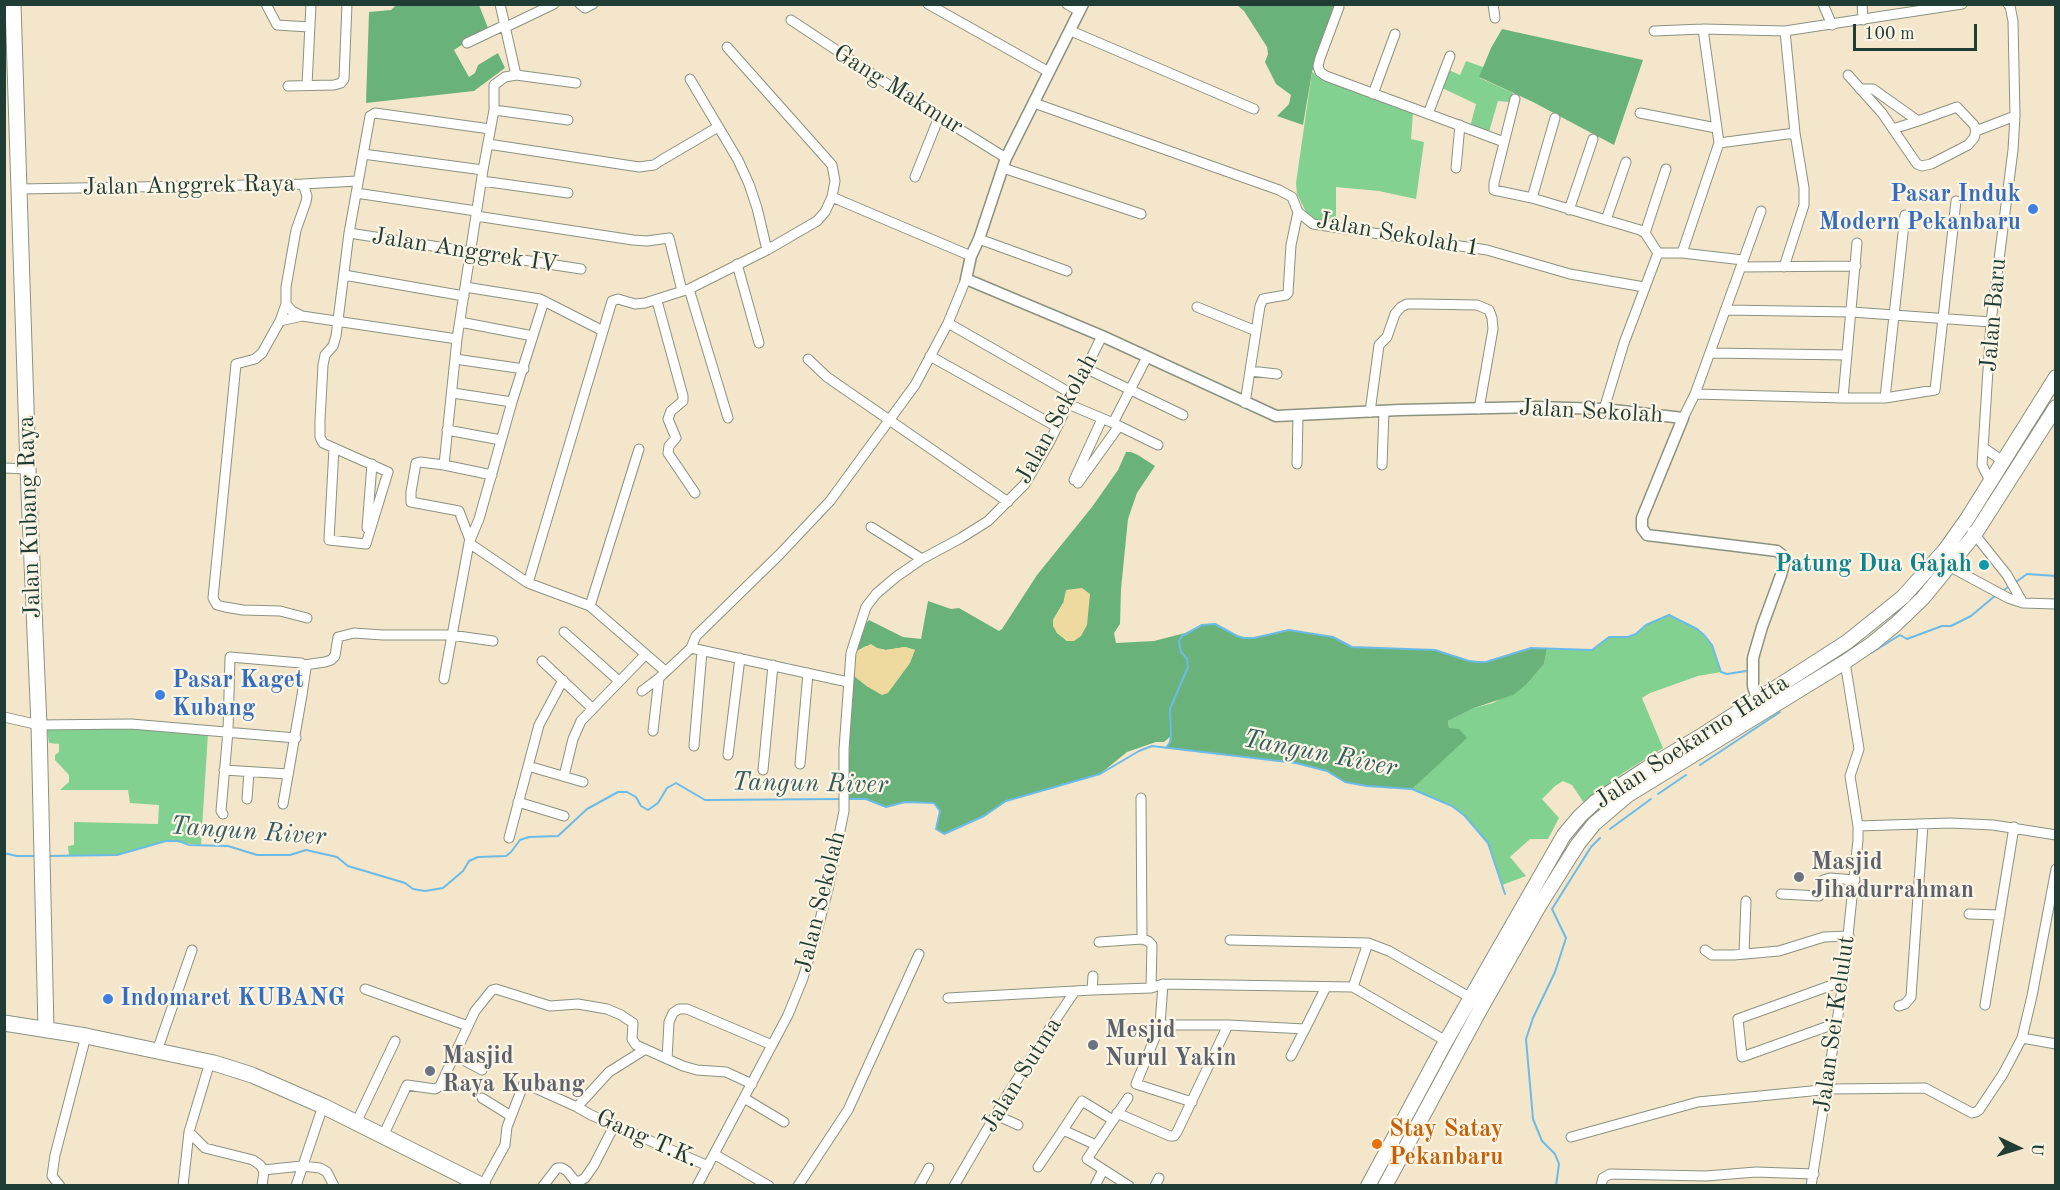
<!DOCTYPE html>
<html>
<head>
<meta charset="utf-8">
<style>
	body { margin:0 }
	#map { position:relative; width:2060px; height:1190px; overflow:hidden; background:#f4e6cb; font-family:"Old Standard TT",serif }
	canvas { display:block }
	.frame { position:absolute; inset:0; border:6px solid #1f3d34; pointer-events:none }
	.north { position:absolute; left:1988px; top:1118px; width:60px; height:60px; -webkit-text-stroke:4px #fcf5e5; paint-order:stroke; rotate:94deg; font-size:16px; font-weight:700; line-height:24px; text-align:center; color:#1f3d34 }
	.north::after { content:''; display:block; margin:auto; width:21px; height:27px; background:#1f3d34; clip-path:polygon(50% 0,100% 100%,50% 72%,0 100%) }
	.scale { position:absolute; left:1853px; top:24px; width:124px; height:27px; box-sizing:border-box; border:3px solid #1f3d34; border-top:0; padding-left:8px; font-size:18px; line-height:21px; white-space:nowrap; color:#1f3d34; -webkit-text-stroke:4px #fcf5e5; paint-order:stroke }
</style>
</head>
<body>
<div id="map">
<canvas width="2060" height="1190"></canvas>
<div class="frame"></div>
<div class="north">U</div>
<div class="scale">100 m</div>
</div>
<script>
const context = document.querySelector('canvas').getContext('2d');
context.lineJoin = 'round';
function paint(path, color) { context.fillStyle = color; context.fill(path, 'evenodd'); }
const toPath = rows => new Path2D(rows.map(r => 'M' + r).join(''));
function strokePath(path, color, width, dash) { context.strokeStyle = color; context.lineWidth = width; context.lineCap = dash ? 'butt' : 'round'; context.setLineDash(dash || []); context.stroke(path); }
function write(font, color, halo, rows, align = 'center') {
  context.font = font + ' "Old Standard TT",serif'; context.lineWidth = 4.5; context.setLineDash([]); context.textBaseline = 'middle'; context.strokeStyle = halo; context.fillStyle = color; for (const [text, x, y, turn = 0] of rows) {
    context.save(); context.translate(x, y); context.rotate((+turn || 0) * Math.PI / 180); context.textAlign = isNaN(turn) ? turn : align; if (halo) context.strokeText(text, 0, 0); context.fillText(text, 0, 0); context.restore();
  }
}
paint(toPath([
	[1466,61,1483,67,1480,78,1513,93,1509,102,1498,101,1489,132,1470,127,1476,104,1440,87,1449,70,1460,75],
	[1312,72,1345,88,1413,113,1411,139,1424,142,1416,199,1379,191,1336,187,1336,223,1319,222,1308,216,1297,194,1296,183],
	[1669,615,1697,629,1704,635,1712,645,1721,672,1698,676,1650,693,1642,698,1663,748,1623,773,1584,803,1572,785,1563,781,1555,786,1542,799,1559,818,1548,839,1530,839,1510,857,1526,876,1502,885,1488,843,1465,816,1452,806,1412,789,1438,763,1449,728,1448,721,1474,708,1493,703,1527,684,1544,664,1547,649,1592,650,1609,637,1628,637,1637,633,1646,625],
	[83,728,132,728,208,733,201,845,166,841,117,855,69,855,68,846,74,845,74,822,158,824,159,805,130,803,128,790,60,790,69,782,69,775,55,760,55,755,59,752,59,744,49,743,47,730]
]), '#82d191');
paint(toPath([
	[396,5,479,5,488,28,454,50,469,77,475,73,478,65,498,53,505,68,474,91,366,103,369,12,391,10],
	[1237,5,1335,5,1312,72,1303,125,1277,116,1289,104,1291,95,1276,84,1265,62,1268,54,1267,47,1244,11],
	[1502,29,1643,60,1614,145,1533,102,1479,77,1491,48],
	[1126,452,1131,452,1138,455,1155,466,1137,493,1128,519,1121,589,1120,624,1114,633,1116,643,1154,641,1189,632,1202,625,1215,624,1237,636,1244,638,1254,638,1289,630,1295,631,1333,637,1352,647,1435,650,1469,661,1478,662,1486,662,1523,650,1540,648,1547,649,1544,664,1527,684,1513,695,1474,708,1448,721,1449,728,1459,729,1467,738,1412,789,1367,786,1345,782,1327,771,1296,763,1166,748,1170,742,1171,736,1164,742,1156,742,1127,752,1100,774,1006,801,984,816,944,834,936,829,940,812,934,803,905,802,886,807,866,799,847,799,853,675,868,687,915,650,905,647,886,650,866,646,857,651,865,624,869,620,903,637,921,639,928,601,951,609,959,608,999,631,1002,629,1037,575,1092,507,1118,470],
	[1063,603,1074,641,1067,641,1057,633,1053,620]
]), '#69b37b');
paint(toPath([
	[1082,588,1090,594,1087,625,1081,636,1074,641,1068,641,1057,633,1053,626,1053,620,1063,604,1066,590],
	[871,644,877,648,886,650,905,647,915,650,910,663,888,693,882,695,868,687,853,675,857,651]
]), '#eeda9e');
strokePath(toPath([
	[2016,582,2027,574,2056,576],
	[2001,592,2011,585],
	[1871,653,1900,635,1907,639,1942,626,1951,626,1971,616,1996,595],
	[1166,748,1170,742,1171,735,1170,709,1188,667,1187,659,1181,652,1179,641,1182,636,1202,625,1215,624,1237,636,1244,638,1254,638,1289,630,1295,631,1333,637,1352,647,1435,650,1469,661,1478,662,1486,662,1531,648,1592,650,1609,637,1628,637,1636,634,1646,625,1669,615,1697,629,1704,635,1712,645,1721,672,1727,674,1746,671],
	[1700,765,1780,712],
	[1658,794,1686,775],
	[845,799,866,799,886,807,905,802,934,803,940,811,936,829,944,834,984,816,1006,801,1100,774,1139,751,1152,746,1296,763,1327,771,1345,782,1367,786,1412,789,1452,806,1465,816,1488,843,1505,894],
	[1610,829,1651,799],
	[4,853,17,856,36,856],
	[48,856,117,855,166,841,179,841,189,845,228,846,257,855,290,855,306,850,337,857,348,866,405,883,413,889,425,891,443,888,463,871,469,861,478,857,506,856,511,852,520,840,529,837,558,836,587,809,618,792,627,792,636,797,641,806,648,810,658,803,667,788,676,783,705,800,840,799],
	[1556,1186,1559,1164,1555,1154,1542,1141,1533,1119,1526,1039,1533,1018,1555,972,1566,938,1552,909,1591,847,1600,838]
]), '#6cbbe6', 2);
const minor = toPath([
	[266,4,277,25,309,27],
	[500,4,516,75],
	[580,4,585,8,593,4],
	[928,4,1049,72],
	[1067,4,1079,11],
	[1493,4,1495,18],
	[1823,4,1832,25],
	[1862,4,1863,20],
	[1339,7,1320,58,1318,66,1320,72,1326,76,1504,142],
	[791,20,901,93,1006,158],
	[506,27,554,4],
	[1071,31,1254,109],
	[1654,31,1703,29,1785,31,1962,4],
	[467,43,505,25],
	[1848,75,1882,113,1917,164,1922,166,1931,164,1968,145,1974,138,1976,131],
	[690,79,738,160,749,184,757,208,767,250],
	[307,85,311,4],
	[288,86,334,85,341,83,344,79,347,4],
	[1860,89,1873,89,1918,121,1957,107,1974,125,1976,131,2015,116],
	[1373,94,1395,34],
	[1515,99,1494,183,1494,190,1532,198,1640,230,1645,233,1658,253],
	[1034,103,1279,190,1292,197,1298,212,1313,224,1487,250,1570,274,1644,287],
	[494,110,568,120],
	[1640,113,1716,128],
	[1428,114,1450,56],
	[1893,129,1918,121],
	[1719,143,1795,133],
	[488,144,639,167,654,165,660,161,718,127],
	[363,154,483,170],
	[1003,168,1141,214],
	[1456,168,1460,125],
	[915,177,939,117],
	[482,181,568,193],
	[303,184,307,196,306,202,296,230,286,287,286,304,292,311,302,316,457,339],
	[20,189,303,184,357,181],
	[356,193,476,211],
	[832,197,971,256],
	[1532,198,1555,118],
	[1569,210,1593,139],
	[476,216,633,240,647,241,669,238,682,291],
	[1606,220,1626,162],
	[349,233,581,269],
	[1645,233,1666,169],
	[979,239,1067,271],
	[1682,253,1719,143,1703,29],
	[737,264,759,343],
	[1741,267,1856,266],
	[1784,267,1804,205,1804,188,1795,133,1785,31],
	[344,275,464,296],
	[465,287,540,299,603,331],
	[689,289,728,418],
	[544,301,512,402,479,519,469,543,528,583,590,606,639,449],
	[657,301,683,396,683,401,671,411,668,419,676,438,669,446,668,453,695,493],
	[286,304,280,321,262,353,255,359,236,364,213,598,217,605,225,607,243,610,280,611,307,618],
	[1197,307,1256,331],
	[1725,310,1852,312,1991,322],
	[280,321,302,316],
	[460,322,533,336],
	[948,323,1072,394],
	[1710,353,1847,355],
	[930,356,1057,427],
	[455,359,524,369],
	[808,359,827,377,1008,502],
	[1087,369,1183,415],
	[1250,371,1277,374],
	[453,393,512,402],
	[1695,394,1843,398,1857,243],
	[1843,398,1885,398,1935,390,1956,201],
	[1885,398,1905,215],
	[1245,403,1260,306,1263,299,1286,295,1288,293,1291,245,1298,212],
	[1068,404,1113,423,1158,445],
	[1604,409,1624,343,1658,253,1682,253,1743,260],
	[1370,412,1379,345,1387,337,1395,314,1401,307,1407,304,1421,304,1477,305,1489,310,1492,318,1493,329,1479,409],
	[1683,418,1695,394,1761,211],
	[1113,423,1147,357],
	[447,430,501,440],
	[334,448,329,540,366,544,388,472,323,443,320,437,320,420,323,365,325,355,333,346,336,336,349,233,370,116,375,113,490,129],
	[1984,448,2004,462],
	[1297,464,1298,416],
	[444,465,457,339,483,170,494,110,494,85,505,77,516,75,576,83],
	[1382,465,1384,411],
	[4,468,28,469],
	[1074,480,1102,419],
	[1078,483,1119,426],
	[1991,483,1982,465,1991,322,2013,150,2015,116,2013,21,2010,6,2008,4],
	[871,527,922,559],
	[367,528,372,464],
	[470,540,459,511,411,502,411,492,416,463,420,462,444,465,492,475],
	[1945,564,2008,598,2023,603,2007,575,1972,531],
	[528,583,612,301,618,299,635,304,645,303,689,289,767,250,817,221,825,212,832,197,835,181,832,165,727,47],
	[2023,603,2056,604],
	[590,606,665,671],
	[564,632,619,681],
	[542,661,593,709],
	[444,679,469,543],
	[848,682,691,648,696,636,780,554,830,501,915,385,948,323,966,279],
	[642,691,659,678],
	[4,717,39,725,131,724,296,738],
	[653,731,659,678,691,648],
	[694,746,702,651],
	[728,755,740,658],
	[800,764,808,673],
	[528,766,583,782],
	[224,770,288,774],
	[763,770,773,665],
	[564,776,573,739,581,721,645,655],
	[247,799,249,772],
	[518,802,564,816],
	[283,804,302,695,306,668,304,665],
	[223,814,221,811,228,731,230,657,301,663,304,665,325,662,331,660,335,656,338,637,354,633,383,635,451,635,493,641],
	[1858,826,1950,823,1993,825,2056,835],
	[509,838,539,725,563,680],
	[1781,894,1819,896,1823,880,1830,878,1855,880],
	[1969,914,2000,915],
	[1142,939,1148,941,1152,945,1151,988],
	[1230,940,1368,943,1389,951,1471,998],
	[1099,942,1142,939,1141,798],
	[1705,950,1712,955,1734,955,1779,951,1824,937,1849,936],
	[1744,954,1746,901],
	[1353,987,1368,943],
	[365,989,468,1026],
	[1092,990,1151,988,1163,984,1353,987,1446,1041],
	[948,998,1075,991],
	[1985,1005,2014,827],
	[1899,1006,1905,1004,1911,997,1923,824],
	[1837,1023,1742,1057,1738,1019,1835,984,1843,983],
	[1160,1025,1136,1084,1192,1102],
	[1228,1025,1305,1029,1326,987],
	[2022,1038,2056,1044],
	[157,1051,192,950],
	[454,1055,482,1070],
	[1291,1056,1305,1029],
	[667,1059,669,1022,673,1013,679,1009,687,1009,772,1045],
	[482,1098,511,1116],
	[744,1098,784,1122],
	[1128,1098,1087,1159,1129,1186],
	[577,1107,609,1072,644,1050],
	[1117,1113,1170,1136,1174,1136,1177,1132,1228,1025,1160,1025,1163,984],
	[996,1115,1018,1125],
	[356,1123,395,1041],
	[1063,1130,1082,1101,1113,1120],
	[189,1132,205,1148,253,1160,260,1165,264,1171,262,1186],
	[383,1136,407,1085,435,1089,440,1086,475,1011,492,990,496,989,550,1006,578,1004,607,1009,621,1015,633,1023,632,1039,636,1045,683,1066,697,1070,726,1072,752,1084],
	[1571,1137,1698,1102,1832,1089,1925,1088,1972,1113,1976,1112,1979,1110,2003,1074,2022,1038,2032,996,2056,869],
	[714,1154,769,1186],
	[1038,1167,1063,1130,1096,1145],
	[263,1170,302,1166,320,1168,327,1172,334,1186],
	[483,1185,505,1145,507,1127,524,1083,577,1107,591,1115,708,1166],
	[60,1186,52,1176,55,1155,86,1036],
	[183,1186,189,1132,210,1062],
	[296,1186,323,1106],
	[543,1186,557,1168,562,1168,567,1171,575,1181,580,1181,585,1178,594,1165,614,1126],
	[697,1186,788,1015,803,978,816,935,828,889,844,811,844,749,851,653,866,607,876,594,896,577,922,559,961,538,988,521,1025,484,1049,443,1102,336],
	[798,1186,848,1110,919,954],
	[919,1186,929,1168],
	[954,1186,1006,1097,1050,1028,1075,991,1092,990,1093,976],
	[1095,1186,1103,1170],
	[1155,1186,1159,1178],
	[1601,1186,1603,1178,1610,1174,1706,1176,1756,1172,1814,1174],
	[1811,1186,1843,983,1858,840,1858,826,1850,776,1859,749,1845,662]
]);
const tertiary = toPath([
	[1083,4,1006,158,979,239,971,256,966,279,1102,336,1276,416,1400,410,1536,407,1604,409,1683,418,1642,518,1642,528,1647,535,1777,551,1782,555,1784,564,1781,575,1762,627,1753,658,1753,686,1757,700]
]);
const primary = toPath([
	[1368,1186,1446,1041,1529,896,1564,835,1580,816,1595,802,1644,770,1704,734,1847,642,1903,597,1945,550,1967,519,2056,377],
	[1385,1186,1481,1008,1539,906,1578,844,1594,824,1628,795,1845,662,1873,643,1896,624,1923,598,1975,534,2056,407]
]);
const trunk = toPath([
	[13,4,28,469,39,725,46,1030],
	[4,1023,86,1036,214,1063,252,1075,323,1106,483,1186]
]);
strokePath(minor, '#8a9280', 11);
strokePath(tertiary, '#8a9280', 13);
strokePath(primary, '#8a9280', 16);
strokePath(trunk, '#8a9280', 17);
strokePath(minor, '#fff', 9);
strokePath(tertiary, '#fff', 10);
strokePath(primary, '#fff', 14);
strokePath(trunk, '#fff', 15);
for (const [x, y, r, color] of [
	[2033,209,6,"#3f7fe0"],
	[1984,565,6,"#0f9aa8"],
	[160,695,6,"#3f7fe0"],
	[1799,877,6,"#6b7280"],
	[108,999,6,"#3f7fe0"],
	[1093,1045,6,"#6b7280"],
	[430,1071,6,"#6b7280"],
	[1377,1144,6,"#e8710a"]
]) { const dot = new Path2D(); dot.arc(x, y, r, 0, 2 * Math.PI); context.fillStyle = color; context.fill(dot); strokePath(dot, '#fcf5e5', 2); }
write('24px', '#1f3d34', '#fcf5e5', [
	["Gang Makmur",898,90,32],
	["Jalan Anggrek Raya",189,186,-1],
	["Jalan Sekolah 1",1398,235,10],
	["Jalan Anggrek IV",465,251,9],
	["Jalan Baru",1994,315,-85],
	["Jalan Sekolah",1591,412,3],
	["Jalan Sekolah",1057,419,-61],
	["Jalan Kubang Raya",30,517,-92],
	["Jalan Soekarno Hatta",1692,742,-33],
	["Jalan Sekolah",821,902,-76],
	["Jalan Sei Kelulut",1835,1024,-82],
	["Jalan Sutma",1022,1075,-58],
	["Gang T.K.",647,1139,24]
]);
write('bold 24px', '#366cbe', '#fcf5e5', [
	["Pasar Induk",2021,195,"right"],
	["Modern Pekanbaru",2021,223,"right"],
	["Pasar Kaget",172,681],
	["Kubang",172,709],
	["Indomaret KUBANG",120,999]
], 'left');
write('bold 24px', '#0d838f', '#fcf5e5', [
	["Patung Dua Gajah",1972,565]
], 'right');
write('bold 24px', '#5b616d', '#fcf5e5', [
	["Masjid",1811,863],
	["Jihadurrahman",1811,891],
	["Mesjid",1105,1031],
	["Nurul Yakin",1105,1059],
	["Masjid",442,1057],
	["Raya Kubang",442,1085]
], 'left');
write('bold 24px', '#c56008', '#fcf5e5', [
	["Stay Satay",1389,1130],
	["Pekanbaru",1389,1158]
], 'left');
write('italic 26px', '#325c60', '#fcf5e5', [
	["Tangun River",1320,754,11],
	["Tangun River",810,784,1],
	["Tangun River",248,832,4]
]);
</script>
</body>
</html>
